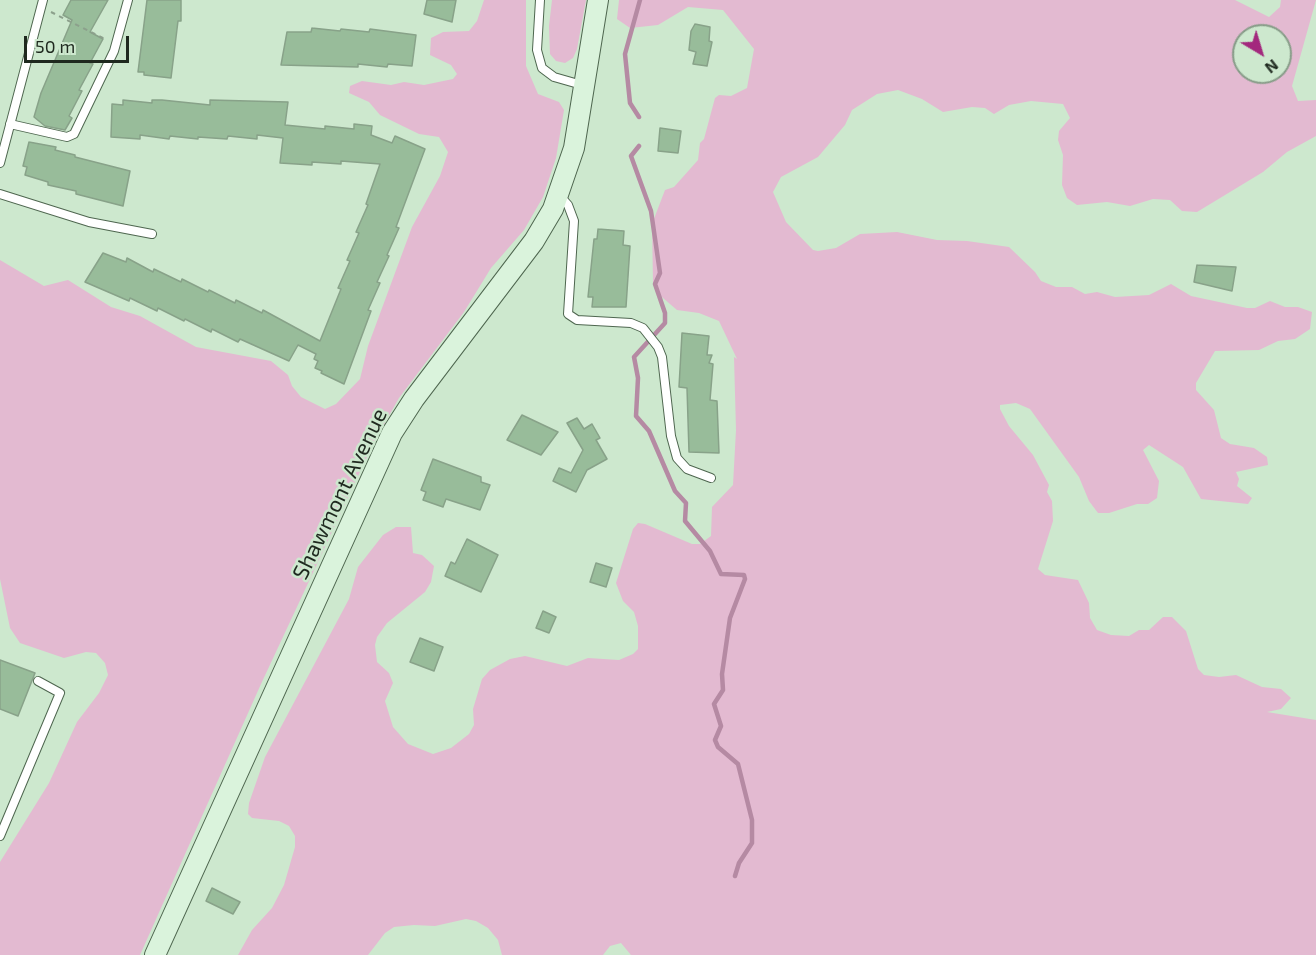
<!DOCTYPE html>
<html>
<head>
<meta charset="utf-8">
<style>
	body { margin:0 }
	#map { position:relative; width:1316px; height:955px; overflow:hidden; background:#cde8ce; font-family:"Exo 2",sans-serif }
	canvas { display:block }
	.north { position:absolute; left:1232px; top:24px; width:60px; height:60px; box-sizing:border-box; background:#cde8ce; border:2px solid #879c88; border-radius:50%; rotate:142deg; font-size:16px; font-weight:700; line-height:24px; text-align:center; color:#1f291f }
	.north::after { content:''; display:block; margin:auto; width:21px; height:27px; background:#a3287d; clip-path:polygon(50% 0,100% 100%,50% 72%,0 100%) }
	.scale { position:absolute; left:24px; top:36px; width:105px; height:27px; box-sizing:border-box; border:3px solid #1f291f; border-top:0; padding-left:8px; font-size:18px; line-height:21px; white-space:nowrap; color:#1f291f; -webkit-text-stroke:4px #cde8ce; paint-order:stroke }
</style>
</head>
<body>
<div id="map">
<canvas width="1316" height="955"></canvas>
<div class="north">N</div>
<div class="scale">50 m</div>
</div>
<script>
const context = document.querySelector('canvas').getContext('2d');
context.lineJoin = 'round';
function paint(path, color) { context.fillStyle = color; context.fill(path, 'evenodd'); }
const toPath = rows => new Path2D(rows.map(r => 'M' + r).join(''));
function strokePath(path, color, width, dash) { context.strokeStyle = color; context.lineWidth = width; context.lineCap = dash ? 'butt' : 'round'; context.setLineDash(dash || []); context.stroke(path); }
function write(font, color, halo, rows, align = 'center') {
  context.font = font + ' "Exo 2",sans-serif'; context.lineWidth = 5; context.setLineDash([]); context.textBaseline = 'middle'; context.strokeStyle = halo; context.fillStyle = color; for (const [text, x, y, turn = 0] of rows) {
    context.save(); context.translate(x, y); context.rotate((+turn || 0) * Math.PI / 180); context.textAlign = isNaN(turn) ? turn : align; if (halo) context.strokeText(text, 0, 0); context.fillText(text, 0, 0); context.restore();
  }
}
paint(toPath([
	[484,0,526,0,526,66,538,94,559,102,564,110,556,158,543,197,524,230,491,268,464,312,399,398,373,444,261,684,140,955,0,955,0,862,49,783,77,722,99,693,108,675,105,663,96,653,86,652,64,658,20,643,10,628,0,579,0,260,44,286,68,280,111,307,140,316,196,347,271,361,288,375,292,386,301,397,325,409,336,404,360,379,368,346,412,227,440,176,448,152,439,137,419,134,380,115,369,102,349,93,350,86,362,81,391,85,404,82,424,85,453,79,457,74,451,65,430,55,431,38,443,32,469,31,477,21],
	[552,0,586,0,577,49,573,58,565,63,556,61,550,54,549,26],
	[619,0,1235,0,1269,17,1280,7,1281,0,1316,0,1292,86,1298,101,1316,100,1316,136,1287,152,1263,172,1197,212,1182,211,1170,200,1153,199,1130,206,1107,202,1077,205,1067,198,1062,185,1063,155,1058,140,1059,131,1070,118,1063,104,1031,101,1009,105,994,114,985,108,972,107,943,112,922,99,898,90,877,94,852,110,845,125,818,157,781,177,773,192,786,222,813,250,818,251,836,248,860,234,897,232,937,240,967,241,1009,247,1035,272,1041,281,1056,287,1072,287,1085,294,1097,292,1115,297,1149,295,1171,284,1191,296,1247,308,1255,308,1270,301,1285,307,1298,307,1312,312,1310,329,1295,339,1278,341,1259,350,1215,351,1196,383,1196,390,1214,410,1221,438,1230,444,1254,448,1267,457,1268,465,1236,472,1239,479,1237,486,1252,498,1248,504,1201,499,1183,467,1149,445,1143,450,1159,481,1157,498,1148,504,1137,504,1109,513,1098,513,1089,501,1079,477,1030,409,1016,403,1000,405,1000,409,1009,426,1033,455,1049,485,1047,492,1052,501,1053,521,1038,569,1045,575,1078,580,1089,603,1090,618,1097,630,1111,635,1129,636,1139,630,1149,630,1163,617,1172,617,1186,631,1198,669,1204,675,1219,677,1236,675,1262,687,1281,689,1291,698,1281,709,1267,712,1316,720,1316,955,631,955,621,943,610,946,603,955,502,955,498,940,488,928,476,921,466,919,435,926,414,925,394,927,385,933,368,955,238,955,252,930,272,908,284,885,295,847,295,836,289,826,279,821,252,818,248,814,249,803,265,757,349,599,358,567,383,535,396,527,411,527,413,553,422,555,434,566,431,582,425,592,387,623,377,637,375,645,377,662,389,673,393,683,385,701,393,727,408,744,433,754,451,748,469,734,474,725,473,709,482,679,490,670,510,659,525,656,567,666,588,658,619,660,633,654,638,649,638,626,634,612,623,601,616,583,633,529,638,523,645,524,692,544,700,544,711,536,712,507,733,485,736,430,734,357,737,359,719,321,699,313,677,310,656,292,653,283,652,224,665,190,674,187,698,160,700,143,704,139,715,98,719,95,731,96,747,88,754,49,723,10,688,7,658,25,630,28,617,19],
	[1244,36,1280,36,1280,72,1244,72]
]), '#e3bad1');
strokePath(toPath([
	[639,117,630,103,625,54,640,0],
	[639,146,631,156,651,211,660,273,655,284,665,313,665,323,634,357,638,378,636,416,649,431,675,491,686,503,685,521,710,551,721,574,744,575,745,579,730,618,722,674,723,690,714,704,721,726,715,740,718,747,738,764,752,820,752,843,739,863,735,876]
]), '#b58aa3', 4.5);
const building = toPath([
	[71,0,108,0,90,32,103,39,90,63,93,64,79,90,82,91,69,116,72,118,65,130,45,126,34,117,41,93,72,20,63,15,71,0],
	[147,0,181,0,181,21,178,21,171,78,144,75,144,72,138,72,147,0],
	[427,0,456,0,452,22,424,14,427,0],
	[695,24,710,27,709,41,712,42,707,66,693,64,696,52,689,50,691,31,695,24],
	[312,28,340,31,341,29,369,32,370,29,416,35,412,66,388,64,387,67,358,64,358,67,281,65,287,32,311,32,312,28],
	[123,100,152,103,152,100,162,100,210,105,210,100,288,102,285,125,325,129,325,126,354,129,354,124,372,126,371,135,392,143,395,136,425,149,396,227,399,228,387,255,389,256,377,282,380,283,368,310,371,311,344,384,321,373,322,371,315,368,318,361,314,359,316,354,298,345,289,361,240,339,238,342,212,329,211,332,185,319,184,321,158,308,157,311,130,298,129,301,85,282,103,253,126,262,127,258,153,272,154,269,181,282,182,279,208,292,209,290,235,303,236,300,262,313,263,310,320,341,341,289,338,288,350,261,347,260,359,233,356,232,368,205,366,204,380,164,341,161,341,164,312,162,312,165,280,163,283,138,257,135,257,139,228,136,227,139,198,137,198,139,170,136,169,139,140,135,140,139,111,137,112,104,123,105,123,100],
	[660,128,681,131,678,153,658,151,660,128],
	[29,142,56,147,55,150,75,155,75,157,130,171,123,206,76,194,76,191,48,185,48,182,25,175,27,167,23,166,29,142],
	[598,229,624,231,623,245,630,246,626,307,592,307,593,297,588,297,594,239,597,239,598,229],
	[1197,265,1236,267,1232,291,1194,282,1197,265],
	[682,333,709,336,707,355,712,355,709,363,713,364,710,400,717,401,719,453,689,452,687,388,679,387,682,333],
	[522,415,558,432,541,455,507,440,522,415],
	[577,418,584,429,592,424,600,438,596,440,607,459,587,470,576,492,553,481,559,468,571,473,583,450,567,423,577,418],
	[433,459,481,477,481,482,490,485,480,510,446,499,443,507,423,500,426,492,421,490,433,459],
	[467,539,498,555,481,592,445,576,451,562,455,564,467,539],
	[596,563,612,568,606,587,590,582,596,563],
	[543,611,556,617,549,633,536,628,543,611],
	[420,638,443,647,434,671,410,662,420,638],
	[0,660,35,673,18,716,0,709,0,660],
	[212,888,240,902,233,914,206,901,212,888]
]);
paint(building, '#98bc9a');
strokePath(building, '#88a289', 1.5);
const lane = toPath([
	[540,0,537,50,542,68,554,77,582,85],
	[10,124,67,137,74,134,114,51,128,0],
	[0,163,43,0],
	[0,194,89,222,152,234],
	[560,196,568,205,574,221,568,314,577,320,631,323,643,328,658,347,662,357,671,436,677,458,687,469,711,478],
	[0,836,60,693,38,681]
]);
const secondary = toPath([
	[155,955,392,433,414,399,534,241,553,209,574,148,598,0]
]);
strokePath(lane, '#4e664f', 10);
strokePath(secondary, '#4e664f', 22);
strokePath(toPath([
	[51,12,105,39]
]), '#8ca08c', 2, [4.5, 4.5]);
strokePath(lane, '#fff', 8);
strokePath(secondary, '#daf3dc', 20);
write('22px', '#1f291f', '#cde8ce', [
	["Shawmont Avenue",340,494,-64]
]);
</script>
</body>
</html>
